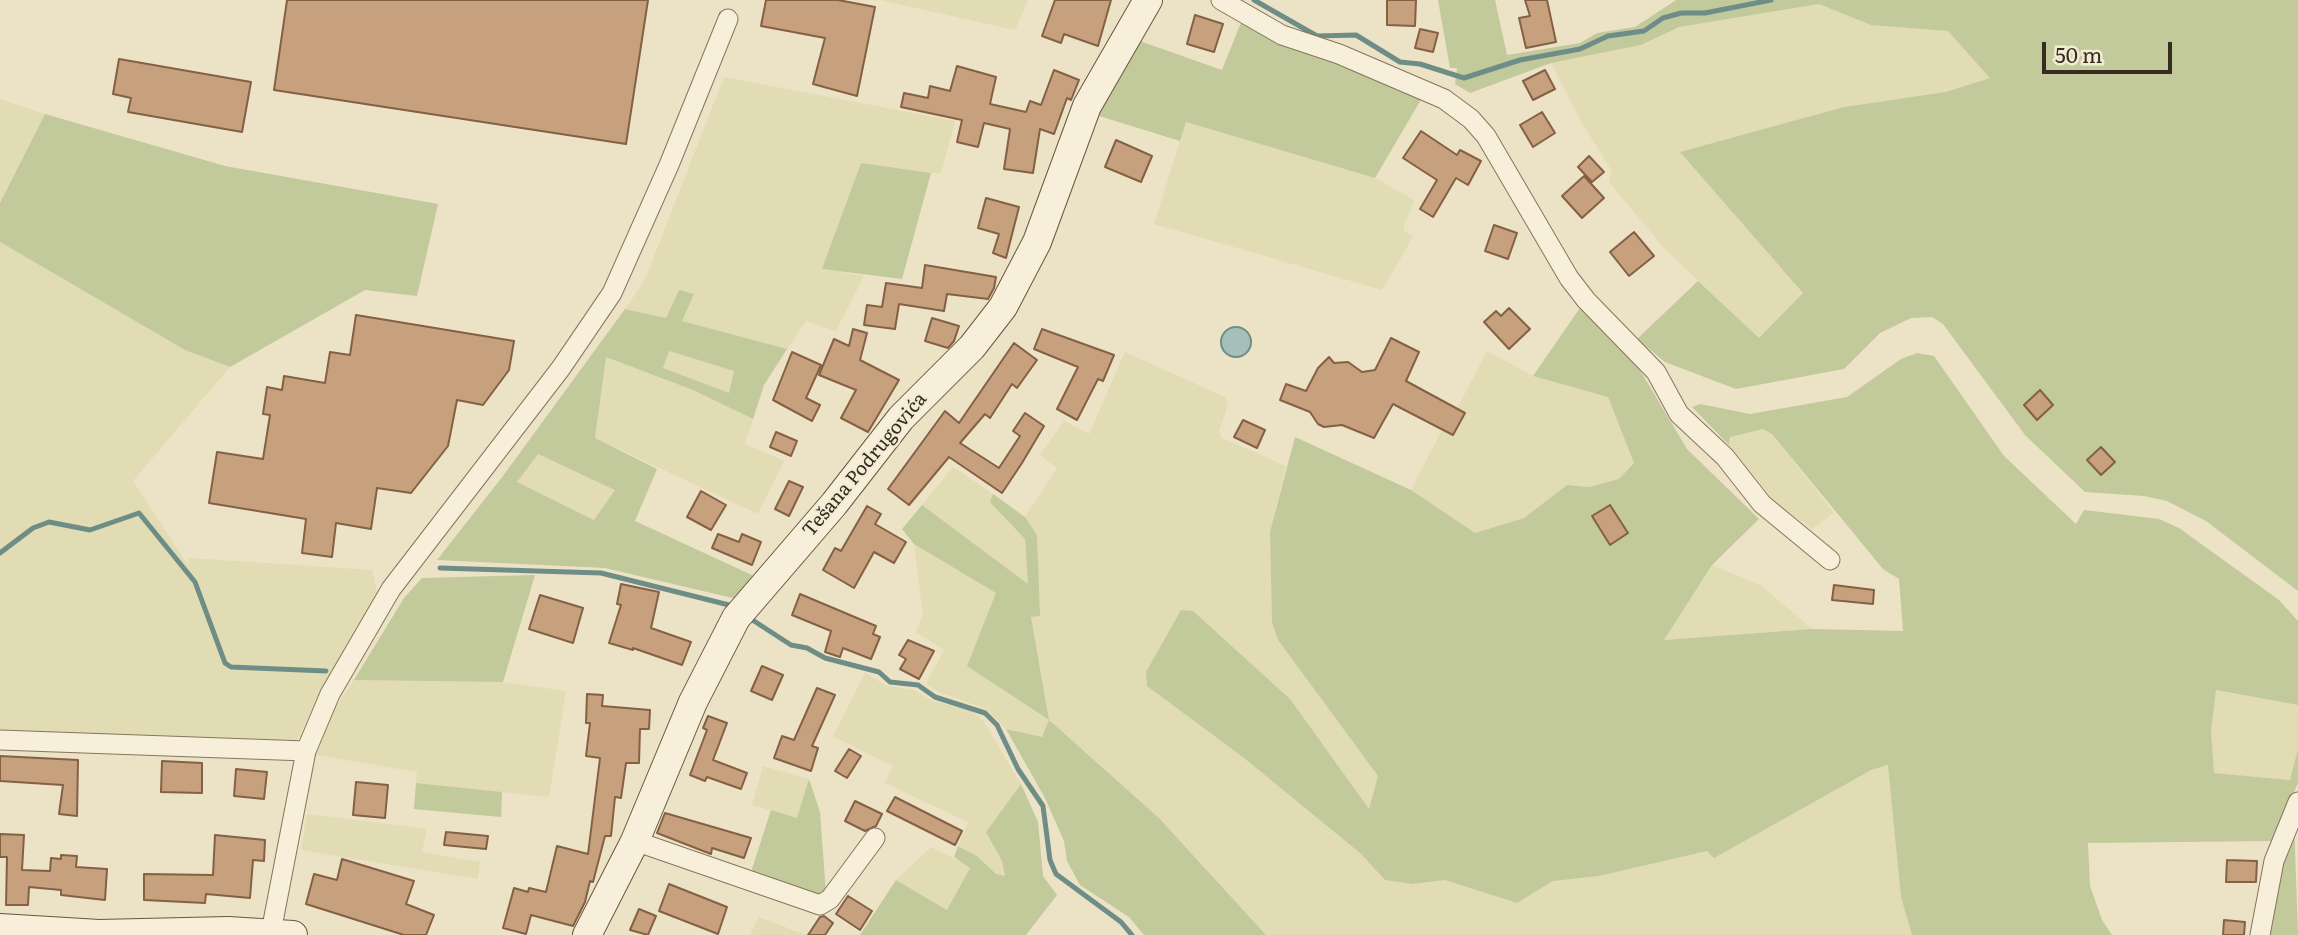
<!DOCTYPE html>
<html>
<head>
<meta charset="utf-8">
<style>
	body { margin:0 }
	#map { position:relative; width:2298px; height:935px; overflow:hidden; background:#ece2c6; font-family:Literata,serif }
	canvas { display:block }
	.scale { position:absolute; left:2042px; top:42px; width:130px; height:32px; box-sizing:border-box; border:4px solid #372c20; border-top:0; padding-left:9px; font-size:21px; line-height:24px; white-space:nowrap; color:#372c20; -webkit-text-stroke:5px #f3ecd5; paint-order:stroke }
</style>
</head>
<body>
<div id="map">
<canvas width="2298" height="935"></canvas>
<div class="scale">50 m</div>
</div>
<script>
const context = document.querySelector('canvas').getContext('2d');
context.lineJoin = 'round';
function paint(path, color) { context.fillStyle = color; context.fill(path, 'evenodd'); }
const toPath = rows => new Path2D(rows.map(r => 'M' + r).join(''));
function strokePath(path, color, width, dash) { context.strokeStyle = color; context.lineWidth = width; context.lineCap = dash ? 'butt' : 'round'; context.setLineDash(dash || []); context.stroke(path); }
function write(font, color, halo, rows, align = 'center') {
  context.font = font + ' Literata,serif'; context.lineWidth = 5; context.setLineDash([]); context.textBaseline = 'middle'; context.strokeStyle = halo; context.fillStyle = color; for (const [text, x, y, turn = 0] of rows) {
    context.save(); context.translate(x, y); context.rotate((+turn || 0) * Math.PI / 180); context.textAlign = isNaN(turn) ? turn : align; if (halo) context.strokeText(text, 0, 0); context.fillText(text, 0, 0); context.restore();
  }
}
paint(toPath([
	[879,0,1028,0,1015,30],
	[1819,4,1871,25,1948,31,1991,78,1946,92,1844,107,1681,152,1803,293,1759,339,1664,248,1609,182,1612,171,1583,125,1551,63,1641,45,1679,27],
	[724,77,955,121,941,173,931,173,823,269,864,276,836,331,806,321,787,349,681,321,680,290,666,318,625,309,644,282],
	[0,99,45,114,0,203],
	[1186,122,1375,178,1414,200,1403,230,1413,237,1382,290,1154,224],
	[0,242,185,350,230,367,133,481,188,565,189,558,372,570,377,593,334,666,296,742,0,730],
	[668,351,735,371,729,394,663,368],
	[1487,351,1533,376,1608,397,1634,463,1619,479,1589,487,1567,485,1524,518,1475,533,1411,490,1442,430,1453,435,1464,413,1457,409],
	[1125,352,1225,397,1228,404,1219,432,1222,438,1286,466,1270,532,1272,622,1278,640,1378,776,1369,810,1147,686,1244,758,1360,853,1385,880,1412,884,1445,880,1517,903,1553,881,1599,876,1707,851,1871,770,1889,765,1901,897,1912,935,1266,935,1159,818,1049,721,1042,737,1006,729,986,709,939,692,926,684,944,650,916,632,923,615,914,544,997,593,967,666,1049,720,1031,616,1039,616,1037,535,1025,517,1057,468,1040,455,1064,421,1089,434],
	[605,356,693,390,753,419,745,444,784,461,758,514,595,438],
	[1763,429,1772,434,1834,513,1812,529,1776,504,1729,445,1730,437],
	[538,454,616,490,594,520,516,482],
	[953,467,993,494,991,502,1025,539,1028,584,922,505],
	[1712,565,1762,586,1812,629,1663,640],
	[865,673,887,686,914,690,933,701,972,711,983,721,1021,784,986,832,1002,861,1005,876,996,874,977,856,958,846,968,822,885,783,893,766,833,736],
	[354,680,503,682,566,691,549,797,416,783,417,772,316,755,325,722],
	[2215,690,2298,705,2298,749,2290,780,2214,773,2211,731],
	[763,766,809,779,797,818,752,805],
	[307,814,427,829,422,852,480,862,478,879,301,850],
	[931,847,971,867,947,910,896,880],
	[759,917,806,935,750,935]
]), '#e1dcb4');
paint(toPath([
	[1438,0,1495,0,1507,55,1580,43,1597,33,1635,27,1676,0,2298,0,2298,591,2206,521,2167,501,2144,496,2085,492,2025,435,1943,324,1932,317,1911,318,1880,333,1844,369,1736,389,1665,362,1637,339,1698,281,1759,338,1803,293,1680,152,1844,107,1946,92,1990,78,1948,31,1871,25,1819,4,1679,27,1641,45,1551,63,1470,93,1455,84,1457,68,1450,68],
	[1242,20,1422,98,1375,178,1186,122,1180,141,1096,115,1134,39,1222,70],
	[45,114,225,166,438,204,417,296,365,290,230,367,185,350,0,242,0,203],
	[861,163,931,173,902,279,822,269],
	[679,290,694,294,682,321,787,349,764,385,753,419,693,390,606,357,595,438,657,469,635,521,754,576,737,599,605,568,437,560,503,476,625,309,666,318],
	[669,351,734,371,729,393,663,368],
	[538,454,615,490,594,520,517,482],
	[1582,305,1638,367,1687,449,1759,519,1712,565,1664,640,1812,629,1903,631,1899,579,1883,569,1772,434,1763,429,1730,437,1729,445,1692,407,1700,404,1750,414,1847,397,1901,359,1917,353,1934,356,2004,456,2076,524,2084,510,2159,519,2179,528,2279,600,2298,621,2298,705,2216,690,2211,731,2214,773,2290,780,2298,749,2298,783,2272,841,2088,843,2090,886,2102,920,2112,935,1912,935,1901,897,1888,765,1871,770,1714,858,1707,851,1599,876,1553,881,1517,903,1445,880,1412,884,1385,880,1360,853,1244,758,1147,686,1146,672,1181,610,1193,611,1290,699,1369,809,1378,776,1278,640,1272,622,1270,532,1295,437,1411,490,1475,533,1524,518,1567,485,1589,487,1619,479,1634,463,1608,397,1533,376],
	[993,494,1025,517,1037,535,1040,616,1031,617,1049,720,1159,818,1266,935,1144,935,1129,917,1080,885,1067,861,1064,841,1045,798,1006,729,1042,737,1049,720,967,666,996,593,914,544,902,529,922,505,1028,584,1025,539,990,502],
	[535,575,503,682,354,680,404,598,422,578],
	[809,779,820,812,826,894,819,896,751,872,771,810,797,818],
	[416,783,502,792,501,817,414,809],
	[1021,784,1038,822,1043,876,1057,895,1026,935,860,935,896,880,947,910,970,868,954,857,958,846,977,856,996,874,1005,876,1002,861,986,832],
	[2294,819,2298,935,2269,935,2270,914]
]), '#c2c99b');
const water = toPath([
	'1221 342a15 15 0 1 1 30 0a15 15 0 1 1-30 0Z'
]);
paint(water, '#a7bfb9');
strokePath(water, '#6e8d87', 2);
strokePath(toPath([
	[1254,0,1317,36,1356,35,1400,62,1420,64,1464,78,1520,60,1580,49,1608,36,1644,31,1663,18,1681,13,1705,13,1771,0],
	[0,553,33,528,49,522,90,530,139,513,195,582,225,663,231,667,326,671],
	[440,568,601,573,729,605],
	[754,621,791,645,807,648,825,658,879,672,890,682,918,685,935,697,985,713,997,725,1018,769,1043,806,1050,860,1056,874,1121,922,1132,935]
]), '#6e8d87', 5);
const building = toPath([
	[287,0,648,0,626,144,274,90,287,0],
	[766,0,838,0,875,7,857,96,813,84,825,38,761,26,766,0],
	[1055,0,1111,0,1098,46,1064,34,1061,43,1042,36,1055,0],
	[1387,0,1416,0,1415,26,1387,25,1387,0],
	[1525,0,1547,0,1556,42,1526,48,1519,18,1530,16,1525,0],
	[1195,15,1223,24,1214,52,1187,44,1195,15],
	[1420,29,1438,33,1433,52,1415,48,1420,29],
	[119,59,251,82,242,132,128,112,131,98,113,94,119,59],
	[957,66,996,77,990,104,1026,112,1030,101,1041,105,1054,70,1079,80,1071,100,1067,98,1054,134,1040,129,1033,173,1004,169,1010,129,984,123,978,147,957,142,962,120,901,107,904,93,928,98,930,86,950,91,957,66],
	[1545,70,1555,89,1533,100,1523,81,1545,70],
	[1542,112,1555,133,1533,147,1520,125,1542,112],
	[1421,131,1457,155,1460,150,1481,161,1468,185,1456,178,1433,217,1420,209,1437,180,1403,158,1421,131],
	[1116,140,1152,156,1141,182,1105,167,1116,140],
	[1589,156,1604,172,1592,182,1578,167,1589,156],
	[1584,176,1604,198,1582,218,1562,196,1584,176],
	[986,198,1019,207,1006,258,993,253,999,234,978,228,986,198],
	[1494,225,1517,233,1508,259,1485,251,1494,225],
	[1634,232,1654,256,1629,276,1610,252,1634,232],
	[925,265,996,277,994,288,988,299,947,294,944,311,899,304,895,329,864,325,867,305,882,307,886,283,922,288,925,265],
	[1509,308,1530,329,1509,349,1484,322,1496,311,1501,316,1509,308],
	[356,315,514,341,509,370,483,405,457,400,448,446,411,493,377,488,371,529,336,523,332,557,302,553,306,519,209,503,217,452,263,459,270,415,263,414,267,387,282,390,284,376,325,383,330,352,350,355,356,315],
	[932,318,959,326,954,341,948,348,925,341,932,318],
	[853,329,867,333,860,360,899,380,868,432,841,418,856,390,819,375,834,339,849,346,853,329],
	[1042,329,1114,355,1103,381,1098,379,1077,420,1057,409,1078,367,1034,349,1042,329],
	[1391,338,1419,352,1406,381,1465,413,1453,435,1393,404,1374,438,1342,425,1324,427,1318,424,1310,412,1280,400,1286,384,1306,391,1318,368,1329,357,1334,363,1348,362,1362,372,1375,370,1391,338],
	[1014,343,1037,360,1017,388,1012,384,990,418,985,414,960,443,999,468,1020,436,1013,431,1025,413,1044,426,1022,463,1002,493,949,457,909,505,888,489,945,411,959,423,1014,343],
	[792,352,821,365,806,398,820,405,812,421,773,400,792,352],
	[2040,390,2053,405,2037,420,2024,405,2040,390],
	[1243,420,1265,430,1257,448,1234,437,1243,420],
	[776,432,797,441,791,456,770,447,776,432],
	[2101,447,2115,462,2101,475,2087,460,2101,447],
	[789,481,803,487,789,516,775,509,789,481],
	[701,491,726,505,711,530,687,517,701,491],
	[1610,505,1628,533,1610,545,1592,516,1610,505],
	[867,506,881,514,875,524,906,542,894,563,874,552,854,588,823,570,835,548,841,551,867,506],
	[718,534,739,542,742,534,761,542,752,565,712,548,718,534],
	[621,584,659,592,651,628,691,642,682,665,633,648,633,650,609,643,621,605,617,604,621,584],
	[1834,585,1874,590,1873,604,1832,600,1834,585],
	[800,594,876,626,873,634,880,637,871,659,843,648,840,657,825,652,831,631,792,615,800,594],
	[540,595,583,608,573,643,529,629,540,595],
	[908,640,934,651,919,679,900,669,906,659,899,655,908,640],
	[762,666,783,675,772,700,751,691,762,666],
	[817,688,835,695,812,746,818,748,811,771,774,758,782,736,794,740,817,688],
	[587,694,603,695,602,706,650,710,649,729,640,729,639,763,626,763,621,798,615,797,611,836,605,836,593,882,590,881,585,902,573,926,531,915,526,934,503,928,514,888,528,892,529,888,546,892,557,846,588,854,600,758,586,756,590,723,586,723,587,694],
	[708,716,727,723,713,760,747,773,741,789,707,777,705,781,690,775,707,730,703,728,708,716],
	[849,749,861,756,847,778,835,771,849,749],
	[0,756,78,760,77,816,59,814,63,785,0,781,0,756],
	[162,761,202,763,202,793,161,792,162,761],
	[236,769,267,772,264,799,234,796,236,769],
	[356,782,388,785,385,818,353,815,356,782],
	[895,797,962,831,955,845,887,811,895,797],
	[855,801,882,814,876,826,865,831,845,821,855,801],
	[665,813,751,838,744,858,712,848,711,854,657,833,665,813],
	[446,832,488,836,486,849,444,845,446,832],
	[0,834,24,835,22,870,50,871,51,858,61,859,61,855,77,856,76,867,107,869,105,900,61,895,61,890,29,887,28,905,6,905,7,857,0,857,0,834],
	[215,835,265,840,264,861,253,860,250,898,206,894,205,903,144,900,144,874,213,875,215,835],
	[342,859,414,881,406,904,434,915,426,935,404,935,306,904,314,874,337,880,342,859],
	[2227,860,2257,861,2256,882,2226,882,2227,860],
	[669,884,727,907,718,934,659,911,669,884],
	[848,896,872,911,860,930,836,914,848,896],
	[639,909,656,916,648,935,630,930,639,909],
	[824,916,833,923,825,935,808,935,820,917,824,916],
	[2224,920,2245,922,2244,935,2223,935,2224,920]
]);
paint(building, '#c7a07e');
strokePath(building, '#846044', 2);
const street = toPath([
	[1221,0,1282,35,1339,54,1444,99,1471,119,1486,136,1569,278,1586,300,1656,372,1679,414,1725,457,1762,504,1830,560],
	[0,740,306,751],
	[635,841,820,905,830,899,875,838],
	[271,932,306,751,330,694,391,589,561,368,612,293,669,165,728,19],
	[2260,935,2274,861,2298,802]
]);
const secondary = toPath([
	[0,928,99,934,228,931,293,935],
	[587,935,635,841,693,702,736,618,834,504,901,418,972,347,1003,307,1037,242,1087,106,1148,0]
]);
strokePath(street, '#86755d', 21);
strokePath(secondary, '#685640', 30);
strokePath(street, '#f7efd9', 19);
strokePath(secondary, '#f7efd9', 28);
write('19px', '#372c20', '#f3ecd5', [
	["Tešana Podrugovića",865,465,-50]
]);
</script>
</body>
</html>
